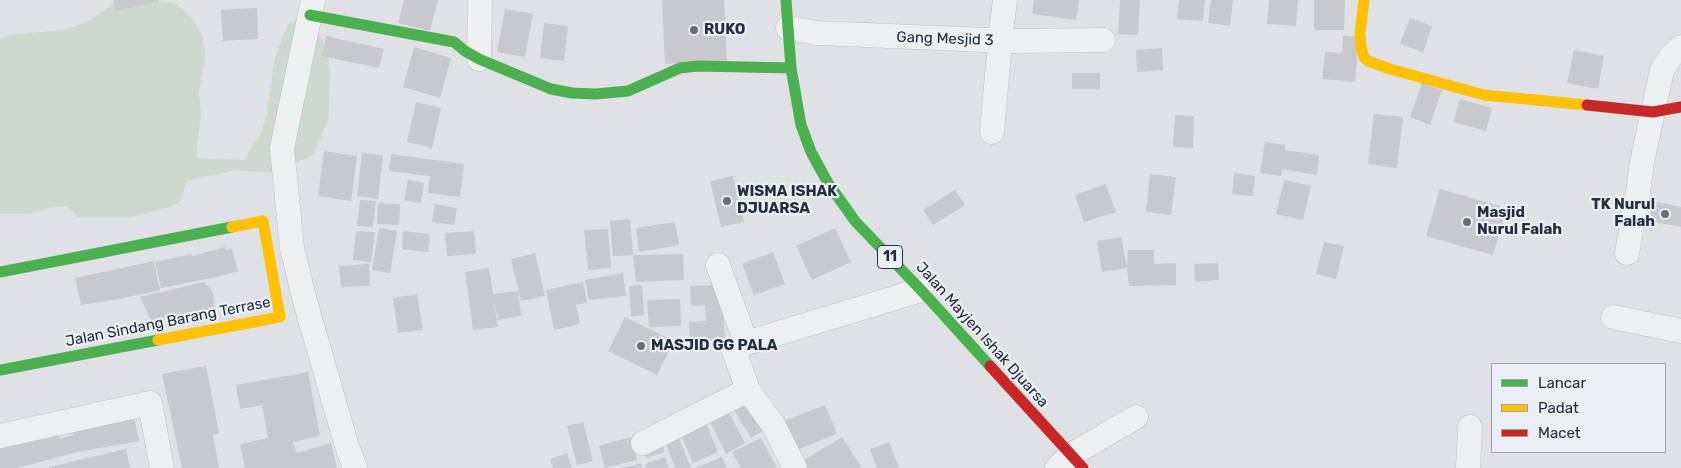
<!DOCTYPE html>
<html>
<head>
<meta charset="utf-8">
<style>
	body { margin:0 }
	#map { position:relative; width:1681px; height:468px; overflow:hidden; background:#dfe1e4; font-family:Rubik,sans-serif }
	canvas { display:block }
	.legend { position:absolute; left:1491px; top:363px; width:175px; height:90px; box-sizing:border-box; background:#ebeff5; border:1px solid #9ca2ac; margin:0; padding:6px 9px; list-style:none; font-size:15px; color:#252e3e }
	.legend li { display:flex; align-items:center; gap:10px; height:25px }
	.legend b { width:25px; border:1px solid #9ca2ac }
</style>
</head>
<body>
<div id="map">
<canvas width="1681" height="468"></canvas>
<ul class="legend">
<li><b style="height:6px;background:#4caf50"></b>Lancar</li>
<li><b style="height:6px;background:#ffc107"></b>Padat</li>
<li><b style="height:6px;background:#c62828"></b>Macet</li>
</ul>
</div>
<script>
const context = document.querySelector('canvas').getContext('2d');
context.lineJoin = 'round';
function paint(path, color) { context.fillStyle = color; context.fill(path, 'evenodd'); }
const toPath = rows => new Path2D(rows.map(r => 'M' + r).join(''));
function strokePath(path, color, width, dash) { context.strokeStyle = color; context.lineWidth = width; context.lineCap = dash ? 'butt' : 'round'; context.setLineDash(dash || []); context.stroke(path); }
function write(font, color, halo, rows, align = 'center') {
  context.font = font + ' Rubik,sans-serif'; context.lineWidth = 4.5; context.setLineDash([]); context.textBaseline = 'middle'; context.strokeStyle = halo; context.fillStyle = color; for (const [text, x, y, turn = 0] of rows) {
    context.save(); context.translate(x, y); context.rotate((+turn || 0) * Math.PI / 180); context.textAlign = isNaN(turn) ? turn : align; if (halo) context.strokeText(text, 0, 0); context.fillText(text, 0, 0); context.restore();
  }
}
paint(toPath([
	[153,0,177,4,192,18,203,37,205,56,199,94,201,114,196,158,244,160,261,133,267,114,275,57,288,24,307,18,319,33,328,54,330,73,329,118,313,155,273,173,237,170,186,181,181,201,170,207,132,217,78,217,67,206,53,207,28,214,0,214,0,39,10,35,68,29,87,22,117,1]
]), '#cfd8cf');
paint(toPath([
	[113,0,159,0,159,1,115,11],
	[404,0,438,0,430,31,398,23],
	[662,0,724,0,727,61,665,64],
	[1034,0,1079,0,1076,20,1032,14],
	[1120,0,1140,0,1138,35,1118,34],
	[1179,0,1205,0,1203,21,1177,19],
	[1211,0,1233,0,1230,26,1208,23],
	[1269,0,1298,0,1296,26,1267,24],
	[1314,0,1345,0,1344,30,1314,30],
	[257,8,258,39,223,41,221,10],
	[505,9,533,14,525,57,497,52],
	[1410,18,1432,26,1423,52,1400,44],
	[544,23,568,26,564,61,540,58],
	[326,36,384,49,379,68,322,56],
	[1343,36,1359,37,1355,82,1322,79,1325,52,1342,53],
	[414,47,451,58,440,98,403,87],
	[1162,48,1163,70,1137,72,1136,50],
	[1574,50,1604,56,1598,89,1567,83],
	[1072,73,1100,73,1100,89,1072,89],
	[1422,83,1442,90,1430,125,1410,117],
	[1460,99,1492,108,1486,131,1453,122],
	[416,102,441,108,432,148,407,142],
	[1374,114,1403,117,1397,168,1368,164],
	[1175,115,1194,116,1193,148,1173,147],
	[1265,142,1285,145,1285,150,1319,155,1317,175,1282,169,1281,176,1260,173],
	[324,151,357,156,351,201,318,196],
	[362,153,383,155,378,199,357,196],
	[391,154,464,164,460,197,428,193,430,176,389,171],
	[1234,173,1255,176,1253,196,1232,194],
	[1150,174,1176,177,1171,215,1146,212],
	[733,176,744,222,721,227,710,181],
	[408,180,424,183,421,203,404,200],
	[1284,180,1311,186,1303,220,1276,214],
	[1106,184,1116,212,1084,222,1075,195],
	[1440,189,1507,208,1493,255,1426,236],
	[955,190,965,205,933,225,923,210],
	[360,200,376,201,373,227,357,226],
	[1652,201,1681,207,1681,227,1648,221],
	[378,203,400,204,399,225,377,224],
	[435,204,457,208,454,225,432,222],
	[630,219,633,255,613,256,610,221],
	[675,222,679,245,639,252,636,228],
	[379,228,397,231,390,273,372,270],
	[835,228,851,262,812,280,796,246],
	[608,229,611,268,588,270,584,230],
	[356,231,375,232,371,262,353,260],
	[403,231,430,234,428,252,402,249],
	[474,231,476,254,447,256,445,233],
	[1121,237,1127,268,1102,272,1097,241],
	[1324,242,1344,246,1336,279,1316,274],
	[225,247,226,250,232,248,238,271,217,277,161,288,155,262,191,254,192,256],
	[1128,250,1154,250,1154,264,1176,263,1176,285,1129,286,1127,268],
	[773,252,785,284,754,295,742,264],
	[535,253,545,296,521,301,511,259],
	[683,254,684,280,636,282,633,255],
	[154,261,160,290,119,299,81,305,75,278],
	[1218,263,1219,280,1195,282,1194,264],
	[369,264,370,286,341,287,339,266],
	[489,268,493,294,518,291,521,316,498,320,493,297,498,327,473,330,465,272],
	[623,273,626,296,589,300,585,280],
	[204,282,213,292,214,308,151,320,140,297],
	[583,282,587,302,576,305,580,324,554,330,546,290],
	[642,285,644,315,631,316,629,286],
	[722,285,725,340,690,342,689,322,706,321,705,305,691,306,690,286],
	[417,294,423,330,398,333,393,298],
	[680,299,681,326,649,327,647,300],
	[625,317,674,341,657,375,608,351],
	[206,366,219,433,213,435,219,468,182,468,162,374],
	[308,372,320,436,293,442,297,453,331,443,337,468,245,468,240,444,268,438,262,405,240,409,236,385],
	[751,400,767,428,751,438,734,410],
	[825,405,837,434,796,450,784,421],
	[726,407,745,443,726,454,707,416],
	[134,416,139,441,78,452,17,468,0,468,0,441,56,426,60,439,73,435,72,428],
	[703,417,718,452,693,463,678,428],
	[583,422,593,461,577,465,567,426],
	[677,433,691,468,675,468,664,438],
	[631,437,637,460,605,468,599,446],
	[842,437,862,468,804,468,801,462],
	[761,438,777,468,741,468,732,452],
	[661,441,665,452,646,458,642,447],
	[889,442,899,468,877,468,870,449],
	[126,449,130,468,49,468,49,467],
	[567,453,572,468,553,468,550,459],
	[665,457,669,468,646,468,645,464],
	[722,457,727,468,695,468],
	[641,463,642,468,624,468]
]), '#c7c9cc');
const street = toPath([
	[313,0,282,148,292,248,306,305,346,443,355,468],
	[788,28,817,33,1010,41,1103,40],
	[479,59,480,0],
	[992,132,1000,41,1005,0],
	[1627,253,1638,192,1642,162,1662,70,1671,56,1681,47],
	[718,265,746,343],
	[1613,317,1681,331],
	[748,390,774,426,795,468],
	[0,436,150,403,162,468],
	[643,443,748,390,734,351,746,343,921,290],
	[1057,468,1071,455,1136,417],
	[1468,468,1470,427]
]);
strokePath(street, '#bdbfc2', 25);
strokePath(street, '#eeeff1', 24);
strokePath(toPath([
	[786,0,791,68,801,125,811,152,828,183,855,221,921,290,990,366],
	[310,15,454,42,465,51,479,59,551,89,572,93,596,94,628,91,680,68,698,66,791,68],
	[0,272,232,227],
	[0,370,158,340]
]), '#4caf50', 11);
strokePath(toPath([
	[1364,0,1360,33,1361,47,1364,57,1368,61,1390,69,1484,95,1587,105],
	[158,340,280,317,263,221,232,227]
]), '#ffc107', 11);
strokePath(toPath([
	[1587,105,1653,112,1681,107],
	[990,366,1083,468]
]), '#c62828', 11);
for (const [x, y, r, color] of [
	[694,30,5,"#666d78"],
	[727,201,5,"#666d78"],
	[1665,214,5,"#666d78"],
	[1467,222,5,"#666d78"],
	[641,346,5,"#666d78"]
]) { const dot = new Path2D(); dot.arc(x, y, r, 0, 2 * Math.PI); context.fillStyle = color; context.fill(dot); strokePath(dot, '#ebeff5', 2); }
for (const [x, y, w] of [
	[890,257,25]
]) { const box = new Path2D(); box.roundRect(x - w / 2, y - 11.5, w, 23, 4); context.fillStyle = '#ebeff5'; context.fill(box); strokePath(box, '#252e3e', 1); }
write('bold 14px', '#252e3e', null, [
	["11",890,257]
]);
write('bold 15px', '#252e3e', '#ebeff5', [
	["RUKO",704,30],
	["WISMA ISHAK",737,192],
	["DJUARSA",737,209],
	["TK Nurul",1655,205,"right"],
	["Falah",1655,222,"right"],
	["Masjid",1477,213],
	["Nurul Falah",1477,230],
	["MASJID GG PALA",651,346]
], 'left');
write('15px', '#252e3e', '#ebeff5', [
	["Gang Mesjid 3",945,39,2],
	["Jalan Sindang Barang Terrase",168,322,-11],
	["Jalan Mayjen Ishak Djuarsa",982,335,48]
]);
</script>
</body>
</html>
